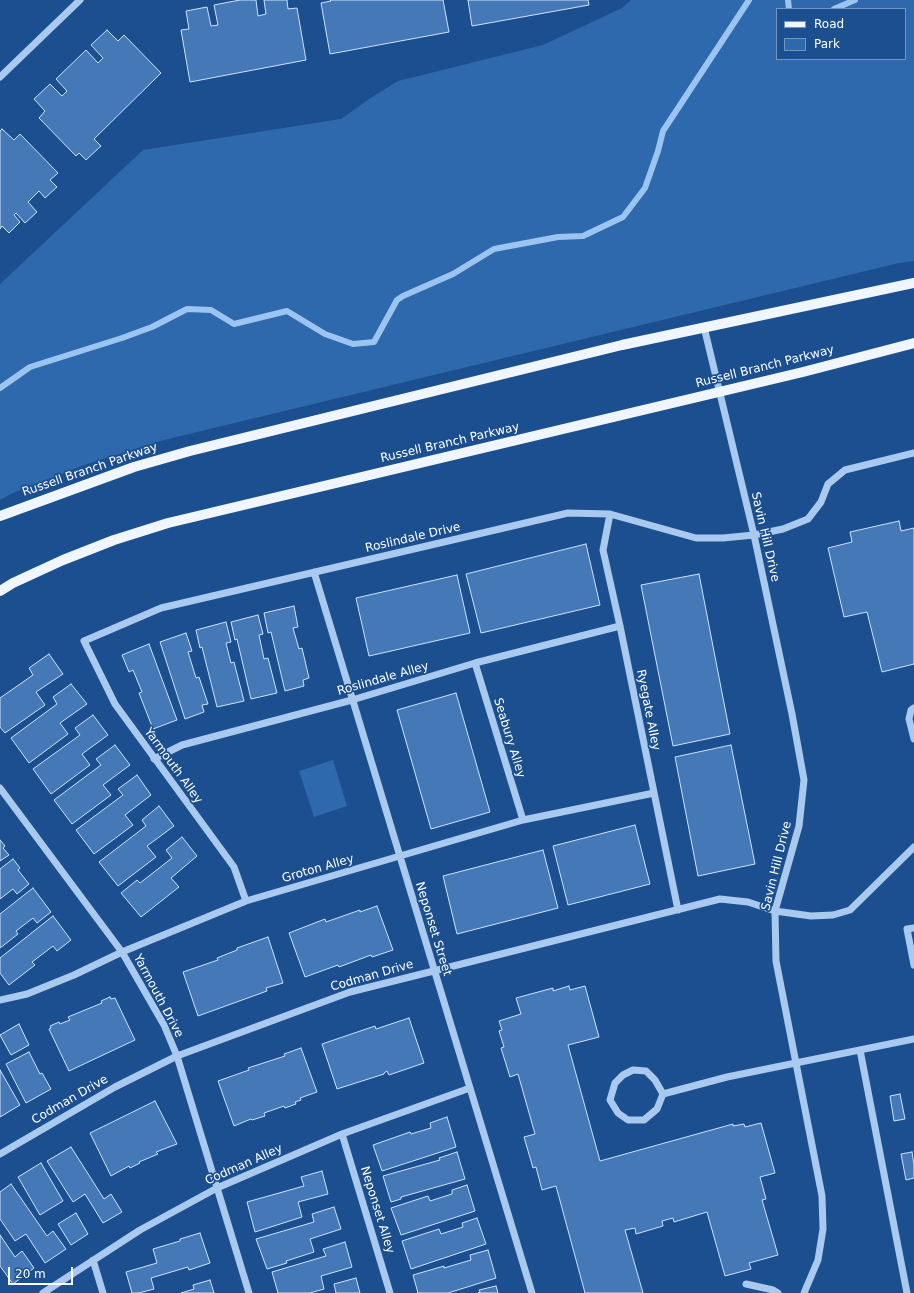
<!DOCTYPE html>
<html>
<head>
<meta charset="utf-8">
<style>
	body { margin:0 }
	#map { position:relative; width:914px; height:1293px; overflow:hidden; background:#1b4f8f; font-family:"DejaVu Sans",sans-serif }
	canvas { display:block }
	.legend { position:absolute; left:776px; top:8px; width:130px; height:52px; box-sizing:border-box; background:#1b4f8f; border:1px solid #7695bc; margin:0; padding:5px 7px; list-style:none; font-size:12px; color:#fff }
	.legend li { display:flex; align-items:center; gap:8px; height:20px }
	.legend b { width:20px; border:1px solid #7695bc }
	.scale { position:absolute; left:8px; top:1267px; width:65px; height:18px; box-sizing:border-box; border:2px solid #fff; border-top:0; padding-left:5px; font-size:12px; line-height:14px; white-space:nowrap; color:#fff; -webkit-text-stroke:3px #1b4f8f; paint-order:stroke }
</style>
</head>
<body>
<div id="map">
<canvas width="914" height="1293"></canvas>
<ul class="legend">
<li><b style="height:5px;background:#f0f6ff"></b>Road</li>
<li><b style="height:11px;background:#2e69ad"></b>Park</li>
</ul>
<div class="scale">20 m</div>
</div>
<script>
const context = document.querySelector('canvas').getContext('2d');
context.lineJoin = 'round';
function paint(path, color) { context.fillStyle = color; context.fill(path, 'evenodd'); }
const toPath = rows => new Path2D(rows.map(r => 'M' + r).join(''));
function strokePath(path, color, width, dash) { context.strokeStyle = color; context.lineWidth = width; context.lineCap = dash ? 'butt' : 'round'; context.setLineDash(dash || []); context.stroke(path); }
function write(font, color, halo, rows, align = 'center') {
  context.font = font + ' "DejaVu Sans",sans-serif'; context.lineWidth = 3.5; context.setLineDash([]); context.textBaseline = 'middle'; context.strokeStyle = halo; context.fillStyle = color; for (const [text, x, y, turn = 0] of rows) {
    context.save(); context.translate(x, y); context.rotate((+turn || 0) * Math.PI / 180); context.textAlign = isNaN(turn) ? turn : align; if (halo) context.strokeText(text, 0, 0); context.fillText(text, 0, 0); context.restore();
  }
}
paint(toPath([
	[631,0,914,0,914,261,899,263,164,440,87,464,13,493,0,500,0,284,143,150,341,119,369,99,398,81,543,45,622,8],
	[777,9,905,9,905,59,777,59],
	[333,760,347,806,314,817,299,771]
]), '#2e69ad');
strokePath(toPath([
	[788,0,789,9],
	[834,9,855,0],
	[0,388,30,367,122,338,152,327,187,309,211,310,234,324,287,311,325,334,353,344,374,342,397,300,403,296,453,274,494,249,558,237,583,236,623,217,645,188,658,151,663,131,749,0]
]), '#9cc4f0', 6);
const building = toPath([
	[240,0,256,0,258,16,266,14,264,0,287,0,288,9,297,8,306,60,190,82,181,30,189,29,186,11,207,7,211,26,218,25,214,5,240,0],
	[330,0,443,0,449,32,330,54,321,3,331,1,330,0],
	[468,0,588,0,589,5,472,26,468,0],
	[107,30,118,41,124,35,161,73,94,139,101,146,86,160,79,153,76,156,39,118,45,111,34,99,50,84,62,96,67,91,56,79,86,50,98,63,103,58,91,45,107,30],
	[2,129,14,140,20,134,58,173,50,180,57,187,45,198,39,191,28,202,37,212,25,223,16,213,14,215,20,222,9,233,2,226,0,229,0,131,2,129],
	[899,521,901,531,914,528,914,664,882,672,867,612,844,617,828,548,852,542,850,532,899,521],
	[586,544,600,605,481,633,466,574,586,544],
	[699,574,730,734,673,746,641,585,699,574],
	[457,575,470,633,369,656,356,598,457,575],
	[294,606,298,627,293,628,299,649,302,648,309,678,303,680,304,686,285,691,271,632,268,633,264,613,294,606],
	[258,615,263,634,259,635,264,659,268,658,277,693,251,699,237,639,235,640,231,622,258,615],
	[226,622,231,642,226,643,231,663,234,662,244,701,217,707,202,647,200,648,196,630,226,622],
	[186,633,192,651,188,652,196,678,199,677,208,704,202,705,204,712,185,719,160,642,186,633],
	[149,644,177,720,153,729,139,693,142,692,133,670,129,672,122,655,149,644],
	[49,654,63,674,36,692,45,705,5,733,0,727,0,698,33,675,29,668,49,654],
	[71,684,87,704,60,723,68,734,29,763,11,738,57,704,53,697,71,684],
	[456,693,490,812,431,829,397,710,456,693],
	[93,715,108,735,82,754,90,765,51,794,33,769,80,735,75,728,93,715],
	[115,745,130,765,103,785,111,795,72,824,54,800,101,765,96,759,115,745],
	[731,745,755,864,698,876,675,757,731,745],
	[137,775,151,795,125,815,133,825,94,854,76,830,123,795,118,789,137,775],
	[159,806,174,826,147,846,156,857,118,886,99,862,146,826,142,820,159,806],
	[635,825,650,884,568,905,553,846,635,825],
	[182,837,197,856,171,878,179,887,141,917,121,893,137,880,140,883,172,858,166,850,182,837],
	[0,840,5,846,3,848,9,855,0,861,0,840],
	[543,850,558,908,457,934,443,876,543,850],
	[13,859,20,868,18,870,29,884,17,894,13,889,0,899,0,869,13,859],
	[33,888,51,912,37,923,33,918,16,931,18,934,0,948,0,914,33,888],
	[377,906,393,950,372,957,371,955,339,967,338,965,305,977,289,933,325,919,326,922,360,910,360,912,377,906],
	[53,916,71,940,57,951,53,946,32,962,35,965,9,985,0,973,0,958,53,916],
	[268,937,283,983,266,988,267,991,198,1016,183,972,218,960,217,958,237,950,237,948,268,937],
	[569,986,570,990,585,986,599,1037,568,1045,600,1161,733,1124,733,1126,744,1124,745,1127,761,1123,775,1173,760,1177,766,1199,762,1200,778,1255,749,1263,751,1269,725,1276,707,1212,674,1222,673,1218,662,1221,663,1226,636,1234,635,1228,625,1230,643,1293,585,1293,556,1186,542,1190,536,1167,533,1168,524,1137,535,1134,518,1074,510,1077,501,1048,504,1047,499,1031,502,1030,499,1021,521,1014,516,998,553,988,553,991,569,986],
	[110,997,111,999,115,998,135,1040,69,1071,49,1029,51,1028,50,1026,59,1022,60,1024,70,1020,68,1017,102,1003,101,1001,110,997],
	[409,1018,424,1063,389,1075,387,1071,384,1073,384,1074,337,1089,322,1044,375,1026,376,1029,409,1018],
	[19,1024,29,1045,11,1055,0,1035,19,1024],
	[301,1048,317,1092,300,1098,301,1100,295,1102,296,1104,285,1108,284,1106,264,1113,265,1116,252,1120,251,1119,234,1126,218,1081,249,1070,248,1068,285,1056,284,1054,301,1048],
	[29,1052,40,1074,42,1073,51,1089,26,1103,6,1064,29,1052],
	[0,1070,20,1105,0,1117,0,1070],
	[900,1094,905,1119,894,1121,890,1096,900,1094],
	[155,1101,177,1144,156,1152,158,1154,139,1162,140,1163,130,1168,129,1166,111,1176,90,1133,155,1101],
	[447,1117,456,1147,382,1171,373,1145,410,1132,411,1134,431,1128,430,1123,447,1117],
	[71,1147,104,1199,111,1194,122,1212,103,1223,85,1194,73,1202,47,1161,71,1147],
	[457,1152,465,1179,401,1197,401,1199,391,1202,383,1176,440,1160,439,1158,457,1152],
	[912,1152,914,1165,914,1178,906,1180,901,1154,912,1152],
	[41,1163,63,1201,40,1215,18,1177,41,1163],
	[322,1171,328,1194,298,1202,302,1217,255,1232,247,1202,304,1186,301,1177,322,1171],
	[11,1184,47,1236,53,1231,66,1249,45,1263,26,1234,15,1241,0,1219,0,1192,11,1184],
	[467,1185,475,1211,401,1235,391,1208,428,1196,430,1201,452,1194,452,1190,467,1185],
	[334,1207,341,1229,310,1239,314,1252,286,1261,287,1263,267,1269,256,1239,314,1222,312,1214,334,1207],
	[76,1213,88,1234,71,1245,58,1224,76,1213],
	[477,1218,486,1244,411,1269,402,1241,439,1229,441,1234,463,1227,462,1223,477,1218],
	[200,1233,210,1263,189,1270,188,1267,151,1278,154,1289,139,1293,132,1293,126,1272,157,1263,153,1249,180,1241,180,1239,200,1233],
	[0,1235,15,1257,22,1251,34,1268,13,1284,0,1266,0,1235],
	[345,1242,352,1267,321,1276,324,1289,310,1293,278,1293,272,1272,326,1256,323,1249,345,1242],
	[488,1250,496,1278,448,1293,418,1293,413,1275,444,1266,444,1268,471,1260,470,1255,488,1250],
	[356,1278,360,1293,336,1293,334,1284,356,1278],
	[210,1280,214,1293,181,1293,194,1289,193,1285,210,1280],
	[496,1286,498,1293,478,1293,480,1292,479,1290,496,1286]
]);
paint(building, '#4478b7');
strokePath(building, '#cfe3fa', 1);
strokePath(toPath([
	[0,77,80,0],
	[704,327,754,535,792,714,804,780,799,826,775,911,776,961,822,1196,823,1229,818,1260,804,1293],
	[610,514,603,550,620,626,678,910],
	[314,572,532,1293],
	[475,663,523,820],
	[914,708,911,710,909,719,914,739],
	[154,759,182,745,352,700,475,663,620,626],
	[0,788,122,952,164,1025,177,1056,249,1293],
	[246,901,234,867,115,704,84,641,161,608,568,513,610,514,696,538,723,538,754,535,783,529,808,519,821,502,828,484,845,470,914,453],
	[914,928,907,929,914,965],
	[0,1000,27,994,74,975,122,952,246,901,523,820,654,793],
	[860,1050,907,1293],
	[663,1094,657,1109,644,1120,628,1120,618,1113,610,1100,615,1083,623,1075,633,1070,646,1071,655,1080,663,1094,727,1077,914,1039],
	[342,1134,390,1293],
	[0,1154,115,1087,177,1056,350,992,720,899,748,902,775,911,811,916,833,915,850,910,914,847],
	[93,1260,103,1293],
	[746,1284,773,1290,778,1293],
	[43,1293,140,1230,217,1188,342,1134,470,1088]
]), '#a9c9ee', 7);
strokePath(toPath([
	[0,516,134,467,190,451,622,345,914,283],
	[0,591,13,583,63,560,114,540,168,523,803,372,914,343]
]), '#f0f6ff', 10);
write('12px', '#fff', '#1b4f8f', [
	["Russell Branch Parkway",765,367,-14],
	["Russell Branch Parkway",450,443,-13],
	["Russell Branch Parkway",90,470,-19],
	["Savin Hill Drive",765,537,77],
	["Roslindale Drive",413,538,-13],
	["Roslindale Alley",383,679,-16],
	["Ryegate Alley",648,710,79],
	["Seabury Alley",509,738,73],
	["Yarmouth Alley",173,766,54],
	["Savin Hill Drive",777,866,-76],
	["Groton Alley",318,869,-16],
	["Neponset Street",433,929,73],
	["Codman Drive",372,976,-16],
	["Yarmouth Drive",158,996,62],
	["Codman Drive",70,1100,-30],
	["Codman Alley",244,1165,-24],
	["Neponset Alley",377,1210,73]
]);
</script>
</body>
</html>
